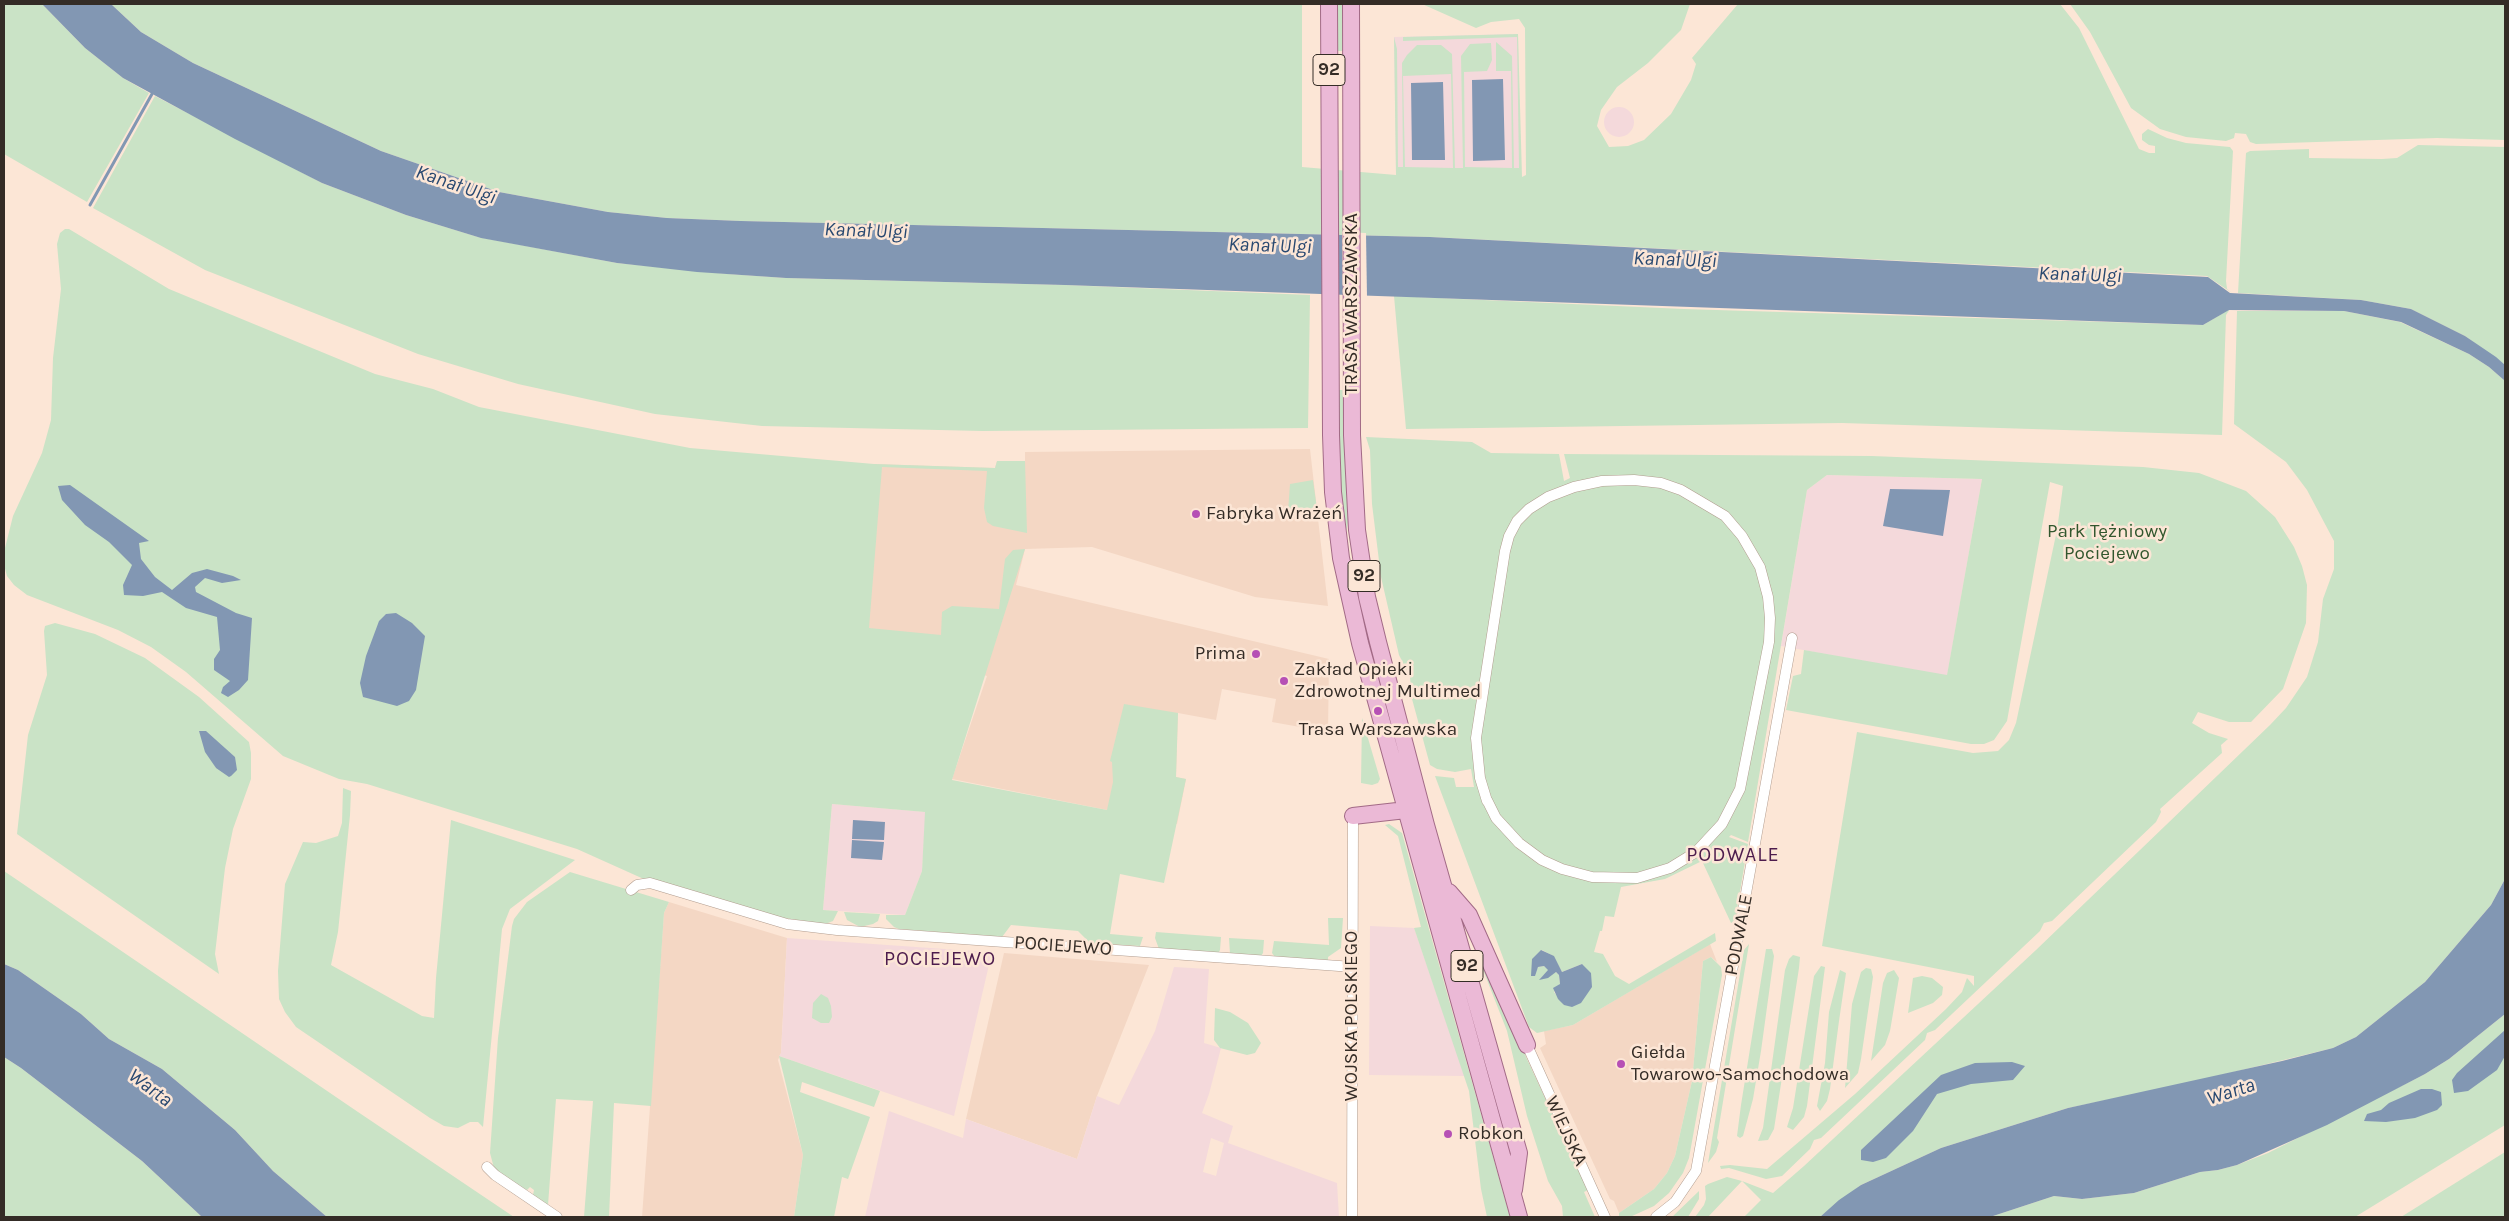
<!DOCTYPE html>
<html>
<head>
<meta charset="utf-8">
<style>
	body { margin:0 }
	#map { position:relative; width:2509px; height:1221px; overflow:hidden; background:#fce6d6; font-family:Karla,sans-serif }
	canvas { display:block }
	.frame { position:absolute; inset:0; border:5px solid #342c26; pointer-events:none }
</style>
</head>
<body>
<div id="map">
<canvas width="2509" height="1221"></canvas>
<div class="frame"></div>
</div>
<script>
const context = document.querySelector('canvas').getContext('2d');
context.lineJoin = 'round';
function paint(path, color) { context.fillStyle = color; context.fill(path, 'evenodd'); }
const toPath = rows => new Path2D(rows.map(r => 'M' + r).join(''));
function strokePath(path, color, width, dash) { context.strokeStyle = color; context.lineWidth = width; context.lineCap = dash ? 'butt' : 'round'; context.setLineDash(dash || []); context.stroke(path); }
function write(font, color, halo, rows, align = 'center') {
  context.font = font + ' Karla,sans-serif'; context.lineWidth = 5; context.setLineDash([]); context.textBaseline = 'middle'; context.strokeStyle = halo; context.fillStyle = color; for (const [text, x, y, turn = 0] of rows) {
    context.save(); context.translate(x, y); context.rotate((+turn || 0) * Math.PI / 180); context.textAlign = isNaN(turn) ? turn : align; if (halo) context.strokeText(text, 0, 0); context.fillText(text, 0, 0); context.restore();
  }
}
paint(toPath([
	[1310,449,1328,606,1255,597,1092,547,1025,549,1016,585,1329,659,1328,732,1272,722,1276,699,1222,689,1216,720,1178,713,1176,777,1186,779,1177,824,952,779,987,676,860,637,874,464,995,468,997,461,1025,461,1025,452],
	[669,902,787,938,781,1053,778,1060,803,1155,794,1217,642,1217,664,913],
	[1710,944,1717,962,1711,957,1703,961,1692,1081,1675,1156,1667,1173,1654,1189,1619,1213,1614,1201,1610,1199,1540,1048,1546,1044,1544,1031,1573,1025],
	[1004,953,1149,965,1097,1096,1077,1159,966,1119]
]), '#f4d7c4');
paint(toPath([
	[1518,34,1521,177,1396,176,1394,37],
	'1604 122a15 15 0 1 1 30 0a15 15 0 1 1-30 0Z',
	[1827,475,1982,479,1947,676,1781,646,1807,490],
	[832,804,926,812,922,871,905,915,823,910],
	[1370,926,1414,928,1465,1076,1369,1075],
	[787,938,988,952,991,956,954,1116,779,1056,781,1053],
	[1174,967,1209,969,1204,1043,1221,1048,1209,1094,1202,1113,1233,1126,1228,1143,1337,1183,1339,1217,865,1217,889,1111,963,1138,966,1119,1077,1159,1097,1096,1119,1105,1155,1031],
	[1211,1138,1224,1143,1216,1176,1203,1172]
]), '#f4d9db');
paint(toPath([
	[4,4,42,4,85,48,123,78,149,93,87,202,4,154],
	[111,4,1302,4,1302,167,1396,175,1394,37,1397,49,1398,167,1403,167,1402,63,1407,55,1417,45,1441,45,1452,54,1455,168,1463,168,1461,56,1470,44,1491,43,1492,60,1487,71,1464,72,1465,167,1512,168,1511,71,1496,71,1496,42,1512,56,1514,168,1519,168,1517,37,1403,41,1403,37,1518,34,1522,177,1526,175,1525,28,1519,19,1491,22,1476,28,1422,4,1690,4,1681,30,1648,63,1617,87,1601,110,1597,126,1609,147,1628,146,1644,140,1671,114,1691,80,1696,64,1692,58,1738,4,2060,4,2079,28,2139,149,2149,153,2155,153,2155,146,2149,145,2142,140,2142,134,2148,129,2167,138,2186,143,2230,147,2233,151,2226,281,2227,289,2232,293,2207,276,1430,237,741,221,667,218,608,212,499,192,381,151,193,63,141,32],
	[1451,74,1453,168,1405,167,1403,76],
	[1334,4,1344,4,1345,51,1334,51],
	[2070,4,2505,4,2505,140,2437,138,2256,144,2250,142,2246,134,2235,133,2234,138,2226,141,2186,137,2160,129,2131,108,2090,32],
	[155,96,322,183,406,215,478,237,617,263,728,274,786,278,1065,285,1310,295,1308,428,983,431,762,426,655,414,518,384,418,354,205,270,93,208],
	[2418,145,2505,147,2505,365,2465,336,2411,309,2361,300,2238,293,2246,153,2250,151,2309,149,2309,158,2382,159,2397,158],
	[65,229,69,229,169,289,375,374,433,389,479,407,690,448,874,464,995,468,997,461,1025,461,1027,533,993,526,987,522,984,508,987,471,882,467,869,628,941,635,942,612,952,606,999,609,1005,559,1013,550,1025,549,952,780,1107,810,1113,782,1112,762,1110,761,1124,704,1178,713,1176,777,1186,779,1164,883,1120,874,1110,934,1143,937,1140,946,1090,943,1078,931,1011,925,1002,937,899,929,894,927,886,919,886,915,905,915,922,871,925,812,832,804,823,910,838,911,833,921,825,924,777,917,684,888,646,880,577,849,367,784,339,779,283,756,186,672,151,647,118,630,27,595,14,585,7,576,4,565,4,552,13,516,42,453,51,420,53,358,61,289,57,244,60,233],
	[1394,296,1684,309,2203,325,2230,309,2226,315,2222,435,1842,423,1406,429],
	[2237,311,2344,311,2400,322,2469,354,2489,367,2505,381,2505,879,2491,905,2425,982,2356,1037,2333,1048,2180,1085,2068,1108,1941,1148,1861,1185,1820,1217,1744,1217,1761,1200,1742,1181,1708,1217,1695,1217,1704,1205,1706,1199,1705,1186,1708,1184,1727,1177,1742,1181,1773,1193,1804,1166,2036,950,2270,725,2286,708,2307,677,2318,642,2323,599,2334,569,2334,541,2307,490,2286,462,2234,424],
	[1337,390,1345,390,1349,517,1346,533,1341,512],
	[1366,437,1472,442,1491,453,1559,454,1564,481,1570,478,1564,454,1872,456,2143,467,2199,473,2246,491,2275,517,2294,547,2302,566,2307,585,2306,623,2283,689,2251,722,2229,722,2198,712,2192,723,2209,733,2228,739,2221,745,2222,753,2160,809,2161,812,2156,822,2052,921,2044,923,2040,931,1935,1030,1927,1033,1925,1040,1821,1138,1814,1140,1810,1149,1782,1176,1766,1179,1729,1168,1721,1169,1720,1166,1730,1165,1767,1169,1855,1094,1946,1009,1962,992,1967,978,1974,986,1974,976,1822,946,1857,732,1973,753,1998,751,2009,740,2016,723,2057,530,2063,486,2050,482,2007,721,1994,740,1984,744,1971,744,1786,710,1793,676,1801,674,1804,650,1947,675,1982,479,1827,475,1807,490,1748,842,1731,835,1729,837,1748,844,1735,921,1731,923,1702,861,1665,879,1621,887,1614,917,1605,916,1602,931,1600,931,1594,952,1603,954,1615,976,1629,984,1715,933,1716,941,1573,1025,1537,1033,1529,1027,1435,776,1454,778,1456,787,1474,787,1471,769,1455,772,1437,769,1430,765,1412,699,1410,677,1399,655,1381,577,1372,504,1370,450],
	[1542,950,1553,956,1562,972,1582,964,1564,1005,1554,992,1560,984,1559,975,1556,972,1540,979,1549,970,1544,966,1538,967,1535,973],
	[1313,480,1317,509,1288,512,1290,484],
	[55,623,95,634,145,658,199,697,249,742,251,753,251,779,233,829,225,868,215,954,219,974,17,834,28,735,47,675,44,631,45,626],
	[199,731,206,732,234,757,216,768],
	[1362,718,1380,779,1378,783,1372,785,1361,783],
	[343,788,351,791,350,815,338,932,331,965,422,1016,434,1018,436,978,451,820,575,860,510,909,502,929,483,1127,478,1122,470,1122,458,1128,444,1126,430,1118,296,1027,285,1012,279,999,278,971,285,884,303,842,316,843,338,836,342,823],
	[1389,824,1402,833,1510,1217,1487,1217,1481,1189,1469,1091,1414,928,1421,927,1398,836,1385,825],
	[4,871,358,1112,514,1217,327,1217,273,1171,235,1130,162,1069,109,1039,81,1014,18,970,4,964],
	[570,872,669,902,664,913,651,1106,614,1103,609,1217,584,1217,593,1101,556,1099,548,1205,533,1195,534,1190,530,1187,527,1190,517,1185,494,1168,490,1153,498,1038,512,926,514,919,527,902],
	[844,912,880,914,878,921,873,924,860,927,847,920],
	[1328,918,1343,918,1341,948,1328,957,1328,960,1275,957,1272,953,1274,941,1329,945],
	[1156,932,1221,937,1220,950,1218,954,1159,949,1155,938],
	[1469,934,1518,1030,1526,1057,1588,1190,1584,1192,1595,1217,1563,1217,1562,1206,1548,1181,1527,1116,1507,1031],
	[1229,938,1264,940,1263,953,1261,956,1230,954],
	[1749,944,1717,1138,1719,1142,1716,1152,1708,1163,1744,950],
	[1766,949,1772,949,1774,956,1761,1051,1753,1099,1743,1136,1740,1138,1737,1136,1741,1105],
	[1793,955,1800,957,1799,968,1774,1129,1768,1140,1758,1141,1763,1128,1785,970,1789,959],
	[1711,957,1721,967,1722,975,1689,1158,1683,1173,1669,1193,1654,1206,1630,1217,1619,1217,1619,1213,1654,1189,1667,1173,1675,1156,1692,1081,1703,961],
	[1821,966,1825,967,1807,1106,1804,1117,1793,1130,1787,1127,1793,1108,1814,976],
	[1866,968,1871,969,1873,977,1861,1059,1858,1073,1845,1088,1852,1004,1861,972],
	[1840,970,1846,973,1839,1021,1830,1089,1827,1101,1820,1111,1817,1106,1825,1063,1829,1012],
	[1894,970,1899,978,1890,1031,1885,1045,1871,1061,1883,983,1887,973],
	[1922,976,1932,978,1943,987,1942,995,1933,1003,1908,1013,1913,978],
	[821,994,828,998,831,1006,832,1017,829,1023,821,1023,812,1018,813,1003],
	[1215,1008,1230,1012,1248,1023,1261,1043,1255,1053,1247,1055,1220,1048,1214,1040],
	[2505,1014,2505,1125,2355,1217,1990,1217,2054,1196,2082,1199,2134,1193,2200,1172,2218,1170,2237,1165,2268,1153,2425,1074,2449,1059],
	[779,1056,880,1091,874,1107,802,1082,800,1092,870,1117,848,1179,842,1177,834,1217,794,1217,803,1155],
	[4,1057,21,1068,142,1161,202,1217,4,1217],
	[2505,1152,2505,1217,2401,1217],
	[1699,1191,1699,1199,1688,1217,1672,1217]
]), '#cae3c6');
paint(toPath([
	[42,4,111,4,141,32,193,63,381,151,499,192,608,212,667,218,741,221,1430,237,2208,277,2230,293,2361,300,2411,309,2465,336,2496,357,2505,365,2505,381,2489,367,2469,354,2401,322,2344,311,2229,310,2203,325,1065,285,786,278,697,272,617,263,481,238,406,215,322,183,235,139,123,78,85,48],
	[1503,79,1505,160,1473,161,1472,80],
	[1443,82,1445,160,1412,160,1411,83],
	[70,485,149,541,139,543,141,559,155,577,172,590,192,573,207,569,233,576,241,580,222,583,205,578,195,587,196,592,236,613,252,618,248,680,239,690,228,697,221,693,223,687,230,681,214,670,214,659,220,650,217,617,186,608,162,592,143,596,124,595,123,585,132,565,109,542,85,525,62,500,58,486],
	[1890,489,1950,490,1943,536,1883,526],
	[396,613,412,623,425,636,416,690,409,701,397,706,363,697,360,683,366,656,379,621,386,614],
	[199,731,206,731,235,757,237,770,231,776,229,777,216,768,205,752],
	[853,820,885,822,884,840,852,839],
	[852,840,884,842,882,860,851,858],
	[2505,879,2505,1014,2449,1059,2425,1074,2327,1125,2237,1165,2218,1170,2200,1172,2134,1193,2082,1199,2054,1196,1990,1217,1820,1217,1839,1200,1861,1185,1941,1148,2068,1108,2282,1061,2333,1048,2356,1037,2425,982,2491,905],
	[1541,950,1554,956,1562,972,1582,964,1591,973,1592,987,1581,1003,1572,1007,1564,1005,1558,999,1553,988,1560,984,1559,975,1556,972,1548,978,1539,980,1548,970,1544,966,1538,967,1535,976,1531,976,1532,959],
	[4,964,18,970,81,1014,109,1039,162,1069,235,1130,273,1171,327,1217,202,1217,142,1161,21,1068,4,1057],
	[2505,1030,2505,1056,2497,1070,2468,1091,2454,1093,2452,1080,2457,1073],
	[2012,1062,2025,1066,2013,1080,1971,1084,1937,1094,1913,1131,1886,1158,1873,1162,1861,1160,1861,1150,1941,1075,1975,1063],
	[2421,1089,2432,1089,2441,1092,2442,1105,2437,1110,2415,1118,2386,1122,2364,1121,2367,1114,2381,1110,2389,1103]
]), '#8297b3');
paint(toPath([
	[1342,232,1366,233,1367,298,1343,297]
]), '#fce6d6');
strokePath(toPath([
	[90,205,152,94]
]), '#8297b3', 3);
const street = toPath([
	[1487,800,1496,818,1519,843,1542,860,1562,869,1592,877,1637,878,1670,868,1696,852,1722,824,1740,789,1769,642,1770,618,1768,597,1760,567,1742,536,1725,516,1681,490,1661,483,1634,480,1602,481,1574,487,1548,497,1529,509,1517,521,1509,536,1505,551,1476,738,1480,778,1487,801],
	[631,890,637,885,650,883,787,924,837,930,1353,967],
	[1527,1045,1605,1217],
	[487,1167,495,1175,557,1217],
	[1352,1217,1353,816],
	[1656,1217,1675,1202,1696,1171,1792,638]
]);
const primary = toPath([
	[1329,4,1331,435,1333,492,1341,558,1360,643,1519,1217],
	[1351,4,1352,435,1357,530,1367,597,1378,642,1426,825,1519,1153,1514,1190],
	[1353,816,1406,810,1415,816],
	[1449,892,1469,915,1527,1045]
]);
strokePath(street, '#b29d8f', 11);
strokePath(primary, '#a26a86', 18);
strokePath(street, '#fff', 10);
strokePath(primary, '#ebb9d6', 16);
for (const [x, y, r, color] of [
	[1196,514,5,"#b650b5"],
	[1256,654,5,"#b650b5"],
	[1284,681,5,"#b650b5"],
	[1378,711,5,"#b650b5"],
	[1621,1064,5,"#b650b5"],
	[1448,1134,5,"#b650b5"]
]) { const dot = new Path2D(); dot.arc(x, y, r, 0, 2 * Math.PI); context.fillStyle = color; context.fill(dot); strokePath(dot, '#fce6d6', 2); }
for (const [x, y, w] of [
	[1329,70,32],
	[1364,576,32],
	[1467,966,32]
]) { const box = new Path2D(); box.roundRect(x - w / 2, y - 15.5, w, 31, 4); context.fillStyle = '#fce6d6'; context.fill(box); strokePath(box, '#342c26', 1); }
write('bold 18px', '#342c26', null, [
	["92",1329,70],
	["92",1364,576],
	["92",1467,966]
]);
write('19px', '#342c26', '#fce6d6', [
	["TRASA WARSZAWSKA",1352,304,-90],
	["PODWALE",1739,935,-79],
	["POCIEJEWO",1063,946,4],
	["WOJSKA POLSKIEGO",1352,1016,-90],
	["WIEJSKA",1566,1131,65]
]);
write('19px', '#342c26', '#fce6d6', [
	["Fabryka Wrażeń",1206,514],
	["Prima",1246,654,"right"],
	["Zakład Opieki",1294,670],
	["Zdrowotnej Multimed",1294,692],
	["Trasa Warszawska",1378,730,"center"],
	["Giełda",1631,1053],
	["Towarowo-Samochodowa",1631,1075],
	["Robkon",1458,1134]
], 'left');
write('19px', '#32572e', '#fce6d6', [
	["Park Tężniowy",2107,532],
	["Pociejewo",2107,554]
]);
write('italic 20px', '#284870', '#fce6d6', [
	["Kanał Ulgi",456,185,19],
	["Kanał Ulgi",866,231,2],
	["Kanał Ulgi",1270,246,2],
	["Kanał Ulgi",1675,260,2],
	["Kanał Ulgi",2080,275,2],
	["Warta",150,1088,37],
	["Warta",2231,1092,-18]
]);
context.letterSpacing = '1px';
write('20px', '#4d1c4d', '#fce6d6', [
	["PODWALE",1733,855],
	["POCIEJEWO",940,959]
]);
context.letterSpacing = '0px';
</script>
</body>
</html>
